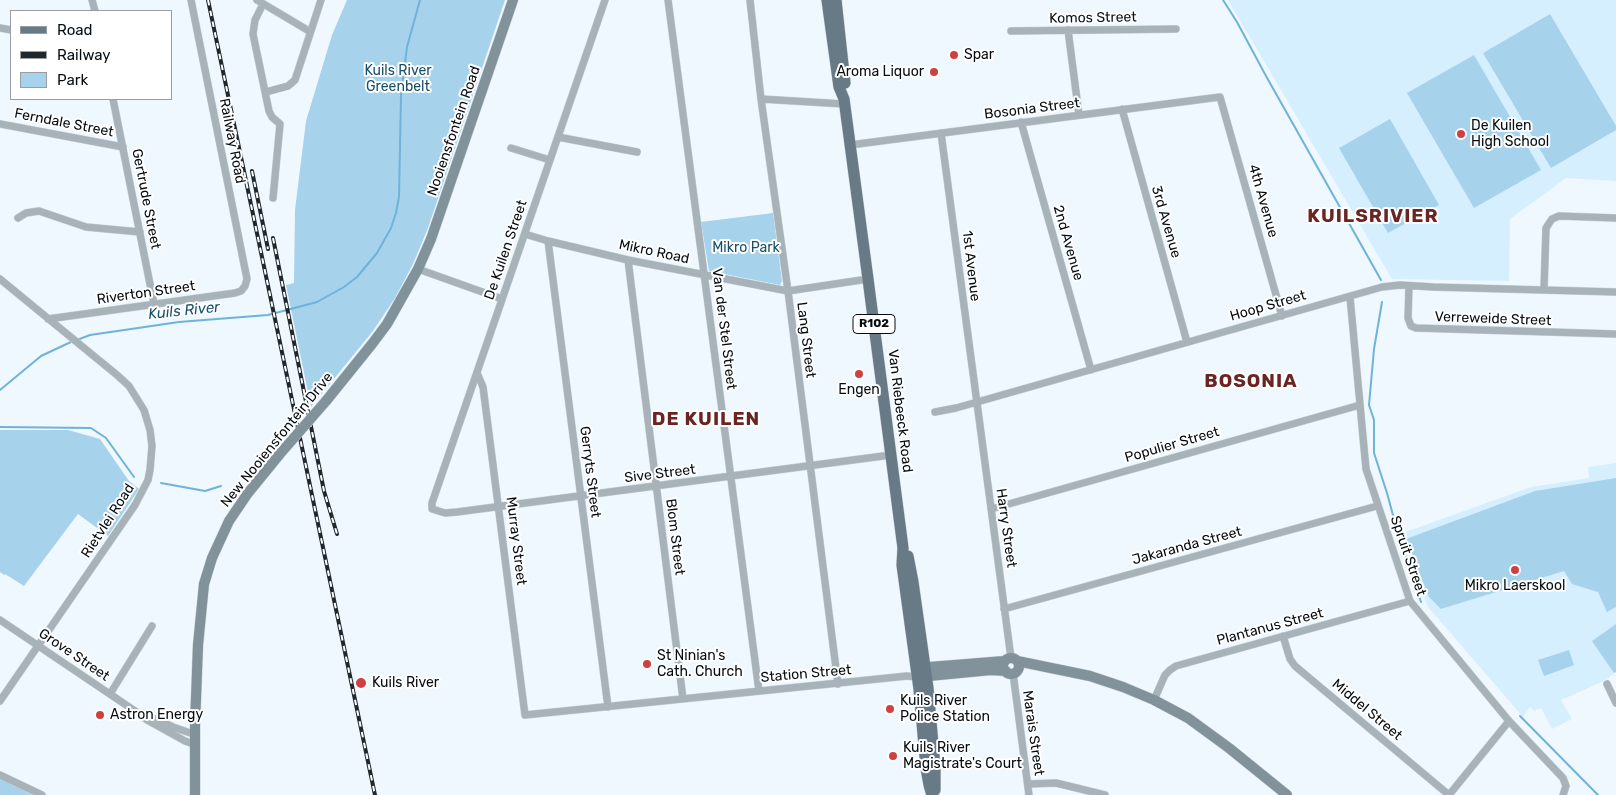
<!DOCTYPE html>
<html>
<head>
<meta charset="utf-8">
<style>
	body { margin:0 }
	#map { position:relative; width:1616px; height:795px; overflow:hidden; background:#eef8fe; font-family:Rubik,sans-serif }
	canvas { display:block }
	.legend { position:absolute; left:10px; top:10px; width:162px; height:90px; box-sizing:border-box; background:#fff; border:1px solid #9b9ea0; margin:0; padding:6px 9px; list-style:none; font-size:15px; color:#050d12 }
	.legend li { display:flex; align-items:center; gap:10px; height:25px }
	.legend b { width:25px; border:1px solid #9b9ea0 }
</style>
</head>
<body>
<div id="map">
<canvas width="1616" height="795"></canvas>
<ul class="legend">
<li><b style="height:6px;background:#677a86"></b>Road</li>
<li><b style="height:6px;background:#1f282d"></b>Railway</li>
<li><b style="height:14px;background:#a7d2ec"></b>Park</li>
</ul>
</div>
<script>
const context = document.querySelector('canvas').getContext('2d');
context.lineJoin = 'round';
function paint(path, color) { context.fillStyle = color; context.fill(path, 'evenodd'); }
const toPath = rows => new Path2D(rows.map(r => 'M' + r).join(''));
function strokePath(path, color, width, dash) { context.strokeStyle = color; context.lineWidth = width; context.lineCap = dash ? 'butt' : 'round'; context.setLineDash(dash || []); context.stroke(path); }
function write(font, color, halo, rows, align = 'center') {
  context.font = font + ' Rubik,sans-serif'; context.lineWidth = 4; context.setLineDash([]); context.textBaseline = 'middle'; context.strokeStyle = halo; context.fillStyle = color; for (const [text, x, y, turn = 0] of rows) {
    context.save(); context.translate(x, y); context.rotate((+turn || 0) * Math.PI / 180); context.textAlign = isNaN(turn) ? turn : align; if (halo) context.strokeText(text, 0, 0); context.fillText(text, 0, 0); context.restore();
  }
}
paint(toPath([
	[1228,0,1616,0,1616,181,1566,178,1510,219,1509,281,1392,279],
	[1616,463,1616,672,1604,681,1561,700,1572,719,1552,729,1541,708,1534,711,1530,707,1523,717,1428,607,1400,534,1531,487,1589,478,1588,467]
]), '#d5efff');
paint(toPath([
	[347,0,505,0,428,228,413,264,395,298,373,331,311,407,286,285,294,283,295,210,306,121,332,35],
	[1550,14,1616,126,1616,130,1551,168,1483,53],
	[1474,55,1541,170,1474,208,1407,93],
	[1390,119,1439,205,1388,233,1339,148],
	[773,213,782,281,780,285,709,271,701,222],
	[0,430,68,430,100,439,129,481,139,489,108,536,78,514,24,586,5,574,4,575,0,572],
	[1616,478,1616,607,1607,612,1598,592,1572,584,1564,571,1441,609,1429,597,1406,539,1535,491],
	[1616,624,1616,672,1614,673,1592,641],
	[1569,650,1574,665,1544,676,1538,660],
	[0,779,33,795,0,795]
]), '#a7d2ec');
strokePath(toPath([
	[1223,0,1237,22,1266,76,1381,280],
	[1382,302,1374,349,1369,405,1374,420,1374,453,1387,493,1397,530,1421,602],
	[77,340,90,335,179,322,268,315,317,302,344,287,357,277,377,253,391,228,396,213,399,197,401,95,407,47,420,0],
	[0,390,41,356,73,341],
	[0,427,91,428,106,438,134,477],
	[161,483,205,491,221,486],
	[1520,716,1598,795]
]), '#6eb3d9', 2);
const street = toPath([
	[92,0,95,11],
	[257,0,309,31],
	[605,0,432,503,432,509,445,513,457,512,891,455],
	[668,0,759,691],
	[750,0,761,99,788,291,838,684],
	[263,4,255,20,253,34,269,111,272,117,280,124,273,198],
	[0,28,11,30],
	[1068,30,1079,115],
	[1011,31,1176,29],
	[266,92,288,86,295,80,321,0],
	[113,99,154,304],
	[761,99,844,104],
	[1122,109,1187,342],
	[1021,122,1091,370],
	[0,124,123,147],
	[941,133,1011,658],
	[558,137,637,152],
	[850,145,1220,97,1282,316],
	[511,148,550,160],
	[18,218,26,213,39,211,86,227,140,232],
	[525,234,548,241,628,260,788,291,868,279],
	[548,241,608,707],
	[628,260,683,699],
	[418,269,502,299],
	[0,279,117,375,129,386,144,410,150,430,152,446,150,470,148,480,135,505,0,701],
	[1409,286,1408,318,1411,326,1416,328,1616,334],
	[1544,289,1546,228,1552,219,1559,216,1616,218],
	[1350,297,1366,469,1410,601,1509,721,1563,778,1566,786,1563,795],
	[48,319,235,293,241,291,245,286,247,279,191,0],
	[477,373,483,387,525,715,907,676,917,677],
	[935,412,956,408,1382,287,1400,285,1433,287,1616,292],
	[991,509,1360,405],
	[1004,609,1377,506],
	[0,620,135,711,147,720,185,741,196,745],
	[1283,636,1290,659,1295,666,1449,795],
	[1013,673,1029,795],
	[1607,684,1616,703],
	[110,694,152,626],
	[1154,700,1165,675,1170,670,1176,666,1410,601],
	[142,713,173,727,196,735],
	[0,775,42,795],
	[1028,784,1056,783,1105,795],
	[1449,795,1509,721]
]);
const secondary = toPath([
	[326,401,372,344,387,324,418,269,431,239,513,0],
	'1003 666a8 8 0 1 1 16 0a8 8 0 1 1-16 0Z',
	[1017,661,1090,676,1123,687,1154,700,1188,718,1229,748,1287,795],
	[917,668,1005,661],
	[918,677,991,670,1006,671],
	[195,795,195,725,198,645,204,584,212,558,229,521,248,493,279,455]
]);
const primary = toPath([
	[827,0,839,87,844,99,868,279,903,548,902,565,919,689,926,768,929,785,932,795],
	[836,0,845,83],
	[908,556,913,582,928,688,935,767,935,790]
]);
strokePath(street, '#c9d2d8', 8);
strokePath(secondary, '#c9d2d8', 11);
strokePath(primary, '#c9d2d8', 12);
strokePath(street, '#a8b3b9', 7);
strokePath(secondary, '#82929b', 10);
strokePath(primary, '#677a86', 11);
const rail = toPath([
	[208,0,375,795],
	[252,171,268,249],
	[273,238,324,491,337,534]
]);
strokePath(rail, '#1f282d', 4);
strokePath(rail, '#fff', 2, [5.5]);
const secondaryBridge = toPath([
	[279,455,326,401]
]);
strokePath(secondaryBridge, '#c9d2d8', 11, []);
strokePath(secondaryBridge, '#82929b', 10);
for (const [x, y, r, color] of [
	[954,55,5,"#cf4041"],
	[934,72,5,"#cf4041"],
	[1461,134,5,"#cf4041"],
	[859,374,5,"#cf4041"],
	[1515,570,5,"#cf4041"],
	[647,664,5,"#cf4041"],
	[361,683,6,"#cf4041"],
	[890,709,5,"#cf4041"],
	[100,715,5,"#cf4041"],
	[893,756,5,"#cf4041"]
]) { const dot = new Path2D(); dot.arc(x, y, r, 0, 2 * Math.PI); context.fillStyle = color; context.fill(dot); strokePath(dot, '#fff', 2); }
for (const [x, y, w] of [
	[874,324,42]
]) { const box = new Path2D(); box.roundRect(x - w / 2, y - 9.5, w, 19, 4); context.fillStyle = '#fff'; context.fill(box); strokePath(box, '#050d12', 1); }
write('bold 12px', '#050d12', null, [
	["R102",874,324]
]);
write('14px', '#050d12', '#fff', [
	["Komos Street",1093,18,-1],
	["Bosonia Street",1032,109,-7],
	["Ferndale Street",64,123,11],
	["Nooiensfontein Road",454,131,-71],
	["Railway Road",232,141,79],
	["Gertrude Street",146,199,79],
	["4th Avenue",1263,201,74],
	["3rd Avenue",1166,222,74],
	["2nd Avenue",1068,243,74],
	["De Kuilen Street",506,250,-71],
	["Mikro Road",654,252,12],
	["1st Avenue",971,266,83],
	["Riverton Street",146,293,-8],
	["Hoop Street",1268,306,-16],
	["Verreweide Street",1493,319,2],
	["Van der Stel Street",724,329,83],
	["Lang Street",806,340,83],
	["Van Riebeeck Road",900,411,83],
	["New Nooiensfontein Drive",277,440,-51],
	["Populier Street",1172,445,-16],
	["Gerryts Street",590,472,83],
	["Sive Street",660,474,-7],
	["Rietvlei Road",108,521,-57],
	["Harry Street",1006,528,82],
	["Blom Street",675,537,83],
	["Murray Street",516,541,83],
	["Jakaranda Street",1187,546,-15],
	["Spruit Street",1408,556,71],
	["Plantanus Street",1270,627,-15],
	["Grove Street",74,655,34],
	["Station Street",806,674,-5],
	["Middel Street",1367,710,40],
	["Marais Street",1033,733,82]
]);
write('14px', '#050d12', '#fff', [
	["Spar",964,55],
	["Aroma Liquor",924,72,"right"],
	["De Kuilen",1471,126],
	["High School",1471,142],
	["Engen",859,390,"center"],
	["Mikro Laerskool",1515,586,"center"],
	["St Ninian's",657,656],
	["Cath. Church",657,672],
	["Kuils River",372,683],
	["Kuils River",900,701],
	["Police Station",900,717],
	["Astron Energy",110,715],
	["Kuils River",903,748],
	["Magistrate's Court",903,764]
], 'left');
write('14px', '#184e69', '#fff', [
	["Kuils River",398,71],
	["Greenbelt",398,87],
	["Mikro Park",746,248]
]);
write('italic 15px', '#1b506b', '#fff', [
	["Kuils River",184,311,-6]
]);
context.letterSpacing = '1px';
write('bold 19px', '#6a2523', '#fff', [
	["KUILSRIVIER",1373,217],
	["BOSONIA",1251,382],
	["DE KUILEN",706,420]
]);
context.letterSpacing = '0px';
</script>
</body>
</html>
